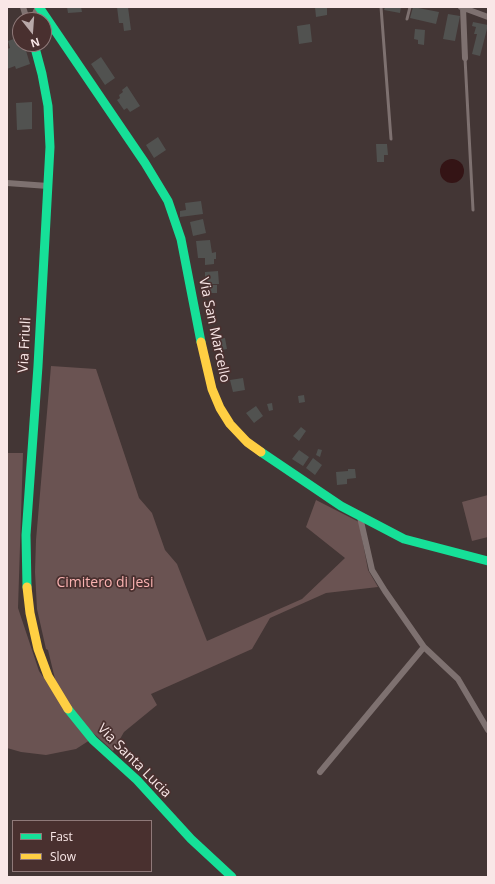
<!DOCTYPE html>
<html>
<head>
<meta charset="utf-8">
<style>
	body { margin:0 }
	#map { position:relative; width:495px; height:884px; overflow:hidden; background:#433635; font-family:"Open Sans",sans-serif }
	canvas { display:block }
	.frame { position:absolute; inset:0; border:8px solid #f9e7e7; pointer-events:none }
	.legend { position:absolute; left:12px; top:820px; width:140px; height:52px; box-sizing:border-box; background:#49302f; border:1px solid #8f7979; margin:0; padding:5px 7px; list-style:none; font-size:12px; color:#f9e7e7 }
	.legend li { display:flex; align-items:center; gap:8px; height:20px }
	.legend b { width:20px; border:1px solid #8f7979 }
	.north { position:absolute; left:12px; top:12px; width:40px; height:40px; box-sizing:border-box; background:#49302f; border:1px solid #8f7979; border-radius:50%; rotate:163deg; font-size:11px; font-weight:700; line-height:16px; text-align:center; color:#f9e7e7 }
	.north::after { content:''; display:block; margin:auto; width:14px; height:18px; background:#b9a9a9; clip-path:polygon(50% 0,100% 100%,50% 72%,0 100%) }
</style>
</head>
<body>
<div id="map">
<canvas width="495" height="884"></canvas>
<div class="frame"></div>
<ul class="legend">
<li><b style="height:5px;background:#16e098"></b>Fast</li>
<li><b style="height:5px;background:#ffcf43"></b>Slow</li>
</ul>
<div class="north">N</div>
</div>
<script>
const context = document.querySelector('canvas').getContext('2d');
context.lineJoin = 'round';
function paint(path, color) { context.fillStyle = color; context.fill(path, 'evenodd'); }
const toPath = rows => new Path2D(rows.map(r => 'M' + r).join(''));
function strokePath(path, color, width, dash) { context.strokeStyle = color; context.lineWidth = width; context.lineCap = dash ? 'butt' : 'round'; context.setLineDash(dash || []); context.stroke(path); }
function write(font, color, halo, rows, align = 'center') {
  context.font = font + ' "Open Sans",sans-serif'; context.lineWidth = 3.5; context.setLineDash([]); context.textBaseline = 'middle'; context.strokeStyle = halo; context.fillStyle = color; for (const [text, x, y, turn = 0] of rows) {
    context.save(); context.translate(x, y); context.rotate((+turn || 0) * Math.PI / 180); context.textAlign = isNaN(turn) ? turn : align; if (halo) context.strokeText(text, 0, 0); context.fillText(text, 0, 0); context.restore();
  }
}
paint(toPath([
	[51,366,96,369,139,498,152,513,165,550,177,564,207,641,302,599,345,558,306,527,316,500,359,522,368,570,378,587,326,593,270,618,252,649,151,694,157,705,124,732,113,751,80,721,56,683,48,650,46,649,37,609,35,572,36,540],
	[7,453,23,453,18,608,39,671,65,709,90,740,76,749,46,755,21,752,7,748],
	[488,495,488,537,472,541,462,502]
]), '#6a5352');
paint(toPath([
	'440 171a12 12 0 1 1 24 0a12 12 0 1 1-24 0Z'
]), '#341415');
paint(toPath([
	[67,7,81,7,82,12,68,13],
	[117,7,128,7,131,30,124,31,123,23,119,23],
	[315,7,327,7,327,15,316,17],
	[385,7,401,7,400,13,384,10],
	[413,7,439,12,436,24,410,18],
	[448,14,460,16,455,41,443,39],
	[473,22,488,25,480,56,472,54,477,34,474,34,476,27,472,26],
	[310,24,312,42,299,44,297,26],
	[415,29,425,30,424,45,418,44,418,40,414,39],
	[20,37,20,44,24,44,30,64,16,69,15,66,7,69,7,49,10,48,8,41],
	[101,57,115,78,105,85,91,64],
	[127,86,140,106,130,112,127,108,124,110,117,100,120,98,119,95,123,92,122,90],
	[32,102,32,129,17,130,16,103],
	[158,137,166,150,154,158,146,145],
	[376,144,387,144,388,155,384,155,384,162,377,162],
	[201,201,203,214,180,217,180,211,186,210,185,203],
	[203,219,206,233,193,236,190,222],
	[210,240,212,253,216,252,216,259,214,259,214,264,205,265,205,258,198,258,196,241],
	[218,271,219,284,205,284,205,272],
	[206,285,217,285,217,293,206,293],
	[225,338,227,349,215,351,213,339],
	[243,378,245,390,233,392,230,380],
	[304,395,305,402,299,403,298,396],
	[272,403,273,410,269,411,267,404],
	[256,406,263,416,254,423,246,413],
	[301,427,306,431,299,441,293,436],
	[318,449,322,450,320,457,316,455],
	[299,450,309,457,303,466,292,459],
	[313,458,322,465,315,475,306,468],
	[348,469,355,469,356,478,347,479,347,484,337,485,336,472,348,471]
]), '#515250');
strokePath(toPath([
	[381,7,391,139],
	[407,19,410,7],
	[465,58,473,210]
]), '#7e7170', 3);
strokePath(toPath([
	[23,7,27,20],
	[461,7,488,17],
	[463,8,465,58],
	[32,20,38,7],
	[7,183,48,186],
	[424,647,458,679,488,730],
	[320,772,424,647,385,591,372,570,360,517]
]), '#7e7170', 6);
strokePath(toPath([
	[39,7,145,163,168,201,181,239,201,342],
	[261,452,341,506,404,539,488,561],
	[27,587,26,535,38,366,50,147,48,106,42,74,34,44],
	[68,709,93,740,137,780,191,839,232,877]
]), '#16e098', 9);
strokePath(toPath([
	[201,342,212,389,220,408,230,424,247,442,261,452],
	[27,587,30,613,38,649,48,676,68,709]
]), '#ffcf43', 9);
write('14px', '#f9e7e7', '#49302f', [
	["Via San Marcello",214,330,78],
	["Via Friuli",25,345,-87],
	["Via Santa Lucia",134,761,45]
]);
write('14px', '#fab2b1', '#49302f', [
	["Cimitero di Jesi",105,583]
]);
</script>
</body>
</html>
